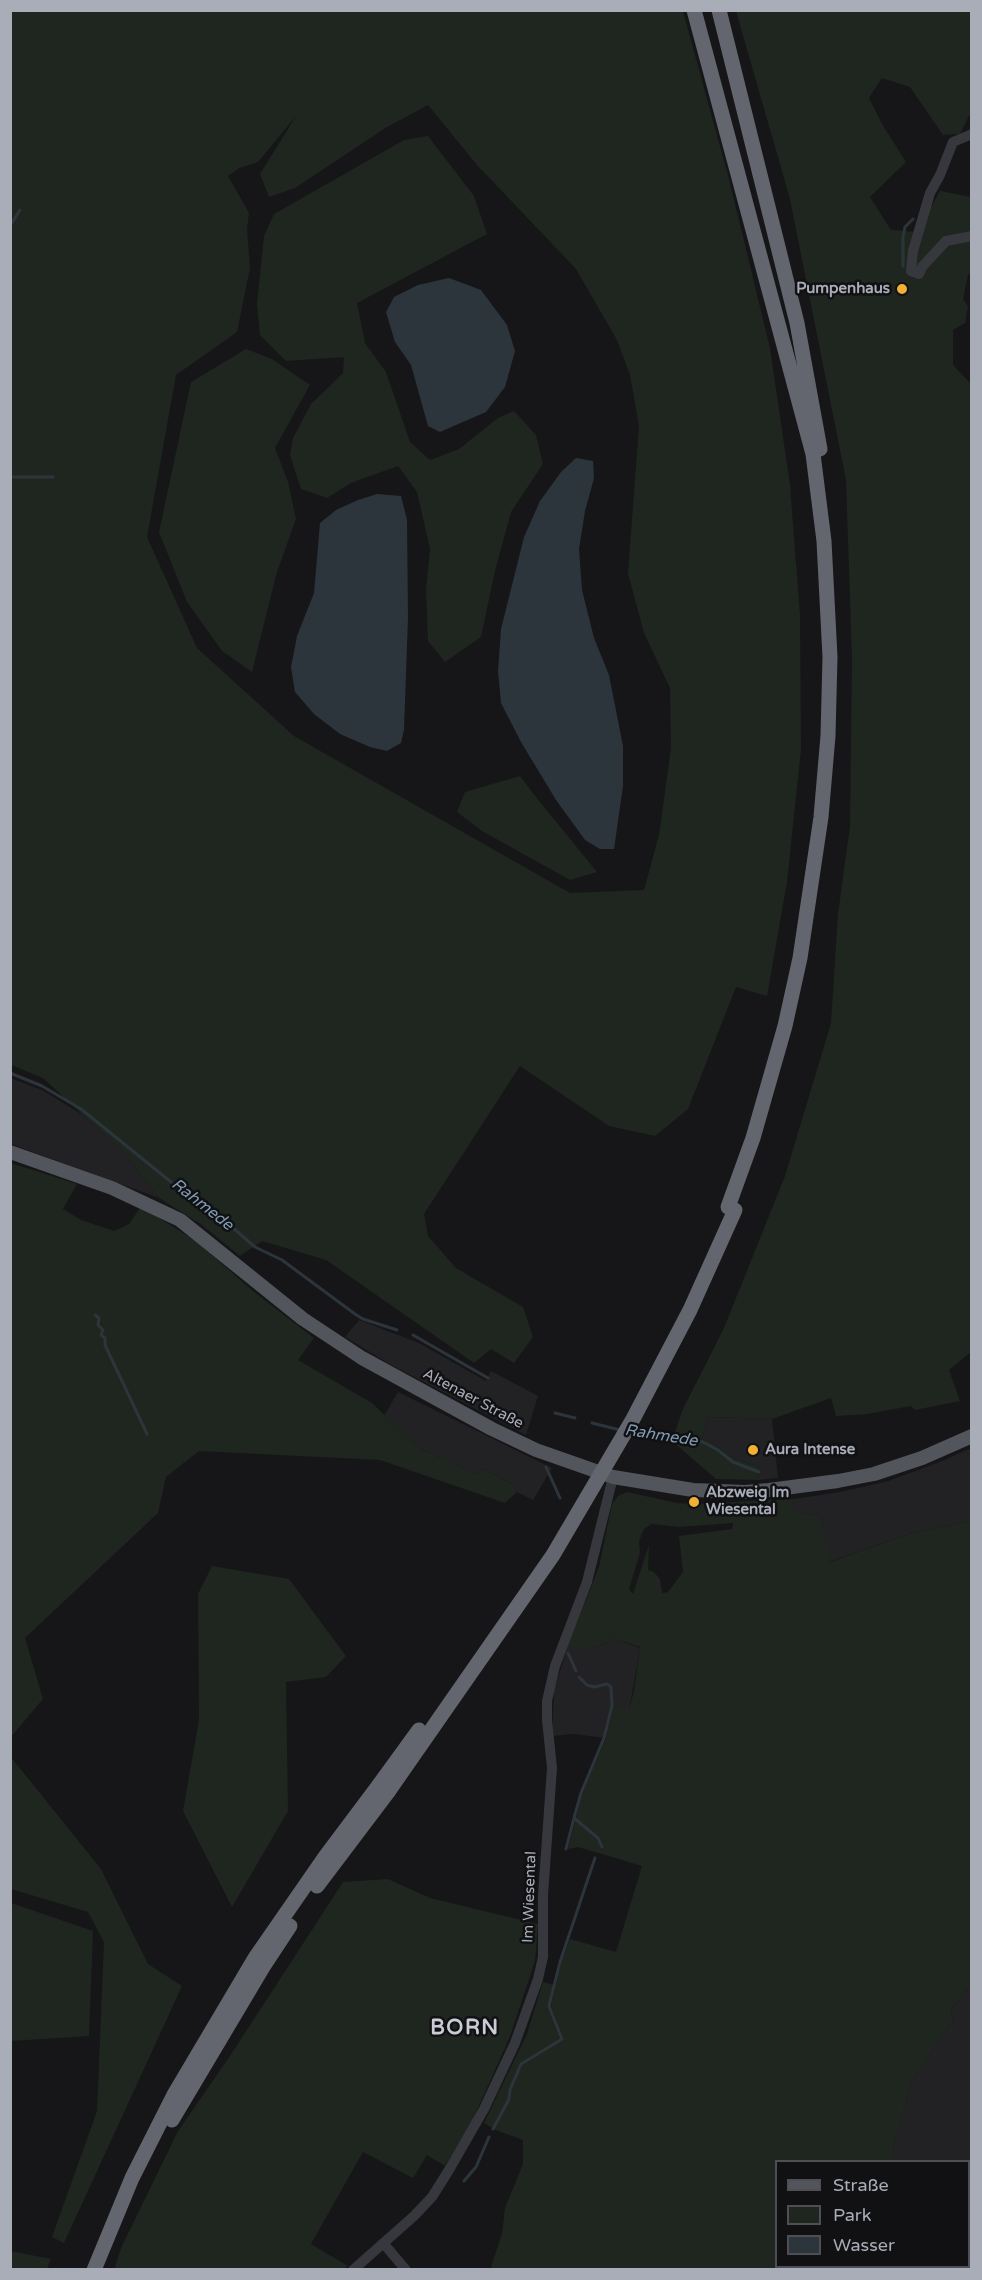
<!DOCTYPE html>
<html>
<head>
<meta charset="utf-8">
<style>
	body { margin:0 }
	#map { position:relative; width:982px; height:2280px; overflow:hidden; background:#161618; font-family:"Varela Round",sans-serif }
	canvas { display:block }
	.frame { position:absolute; inset:0; border:12px solid #a8adb8; pointer-events:none }
	.legend { position:absolute; left:775px; top:2160px; width:195px; height:108px; box-sizing:border-box; background:#111113; border:2px solid #4d4f55; margin:0; padding:8px 10px; list-style:none; font-size:18px; color:#a8adb8 }
	.legend li { display:flex; align-items:center; gap:12px; height:30px }
	.legend b { width:30px; border:2px solid #4d4f55 }
</style>
</head>
<body>
<div id="map">
<canvas width="982" height="2280"></canvas>
<div class="frame"></div>
<ul class="legend">
<li><b style="height:8px;background:#53555c"></b>Straße</li>
<li><b style="height:16px;background:#1e261f"></b>Park</li>
<li><b style="height:16px;background:#2c353c"></b>Wasser</li>
</ul>
</div>
<script>
const context = document.querySelector('canvas').getContext('2d');
context.lineJoin = 'round';
function paint(path, color) { context.fillStyle = color; context.fill(path, 'evenodd'); }
const toPath = rows => new Path2D(rows.map(r => 'M' + r).join(''));
function strokePath(path, color, width, dash) { context.strokeStyle = color; context.lineWidth = width; context.lineCap = dash ? 'butt' : 'round'; context.setLineDash(dash || []); context.stroke(path); }
function write(font, color, halo, rows, align = 'center') {
  context.font = font + ' "Varela Round",sans-serif'; context.lineWidth = 5; context.setLineDash([]); context.textBaseline = 'middle'; context.strokeStyle = halo; context.fillStyle = color; for (const [text, x, y, turn = 0] of rows) {
    context.save(); context.translate(x, y); context.rotate((+turn || 0) * Math.PI / 180); context.textAlign = isNaN(turn) ? turn : align; if (halo) context.strokeText(text, 0, 0); context.fillText(text, 0, 0); context.restore();
  }
}
paint(toPath([
	[10,1078,42,1090,83,1115,124,1153,159,1198,11,1144],
	[359,1320,419,1343,486,1381,491,1371,538,1396,526,1435,391,1365,345,1337],
	[398,1392,552,1468,533,1500,517,1492,512,1484,482,1468,479,1474,473,1473,419,1448,384,1416],
	[708,1417,772,1419,778,1478,758,1480,759,1467,729,1456,712,1443,702,1439],
	[971,1448,971,1521,909,1534,829,1562,821,1516,793,1511,794,1499,840,1492,888,1481,940,1462],
	[615,1639,640,1648,629,1711,614,1707,606,1738,573,1734,552,1736,554,1691,567,1648,593,1648],
	[971,1984,971,2269,936,2269,935,2267,968,2266,968,2162,895,2161,892,2153,911,2083,953,2020,951,2010]
]), '#222225');
paint(toPath([
	[10,11,683,11,729,179,770,348,790,485,800,615,801,749,787,882,767,996,736,987,688,1109,655,1136,609,1126,520,1066,424,1214,428,1236,456,1268,523,1307,533,1337,514,1363,491,1349,474,1363,326,1260,262,1241,240,1256,202,1225,159,1198,124,1153,43,1078,11,1065],
	[428,105,477,165,576,269,617,340,630,375,639,426,628,573,644,633,670,688,671,748,659,835,644,890,570,893,294,736,197,648,147,537,176,375,237,332,250,268,247,229,249,213,228,176,239,168,258,162,296,116,260,174,269,197,295,188,387,127],
	[736,11,971,11,971,116,969,116,960,134,943,135,910,87,882,78,869,98,882,124,906,162,870,197,891,230,917,232,940,191,971,197,971,272,968,275,963,299,968,306,965,323,953,330,953,365,972,385,971,1352,949,1370,960,1401,915,1410,911,1406,867,1414,836,1416,831,1398,772,1419,708,1417,702,1439,712,1443,729,1456,759,1467,758,1480,716,1479,672,1441,682,1411,724,1328,785,1176,831,1023,838,914,850,826,852,658,846,480,790,199],
	[428,136,474,196,487,234,357,303,365,343,386,372,410,442,430,460,459,449,498,418,514,411,536,435,543,464,511,512,495,571,481,637,445,662,428,641,426,590,430,549,417,492,398,466,351,483,327,498,301,489,290,455,293,438,311,404,343,373,344,357,286,361,260,335,257,304,264,236,274,214,404,140],
	[246,349,272,359,310,385,275,448,288,482,296,519,277,572,252,672,222,651,187,602,159,532,191,382],
	[520,776,536,797,597,872,570,880,482,831,457,812,465,792],
	[11,1163,77,1184,63,1209,81,1220,114,1231,129,1224,140,1208,153,1214,197,1242,253,1291,314,1338,298,1360,372,1403,419,1448,473,1473,479,1474,482,1468,512,1484,517,1492,505,1503,380,1460,199,1451,166,1477,158,1513,25,1638,43,1699,11,1737],
	[627,1492,677,1503,693,1504,794,1499,793,1511,821,1516,830,1562,909,1534,971,1521,971,1984,951,2010,953,2020,911,2083,892,2153,895,2161,776,2162,776,2266,935,2266,936,2269,490,2270,502,2234,505,2208,523,2164,523,2140,493,2129,510,2099,511,2090,522,2064,563,2039,551,2006,561,1962,570,1939,616,1952,642,1866,578,1847,568,1849,582,1793,606,1738,614,1707,629,1710,634,1691,640,1647,615,1639,593,1648,567,1648,599,1567,612,1504,618,1496],
	[733,1523,732,1529,679,1536,683,1572,668,1592,662,1593,660,1579,654,1572,648,1570,649,1545,633,1594,629,1589,640,1553,639,1541,644,1529,652,1524,679,1527],
	[212,1566,289,1579,346,1656,326,1677,286,1682,288,1811,232,1907,183,1811,199,1720,198,1594],
	[10,1756,101,1869,148,1964,182,1986,64,2243,52,2237,97,2111,104,1942,88,1912,11,1889],
	[388,1879,430,1898,538,1924,535,1961,509,2039,472,2121,445,2166,427,2155,413,2178,363,2152,311,2244,348,2266,344,2269,114,2270,121,2248,178,2131,230,2056,343,1882],
	[11,1903,93,1931,89,2036,11,2041],
	[543,1982,554,1985,549,2006,561,2038,520,2063,509,2090,508,2099,492,2128,484,2123,527,2034],
	[11,2251,51,2259,47,2269,11,2269]
]), '#1e261f');
paint(toPath([
	[449,278,481,290,507,325,515,351,505,387,486,412,440,432,428,426,411,365,395,342,386,312,394,297,418,285],
	[576,458,593,461,594,478,585,511,579,549,582,590,594,638,609,675,623,746,623,786,614,849,600,849,585,840,556,800,521,742,501,703,498,671,501,629,524,537,540,501,561,472],
	[377,494,401,496,407,520,408,618,404,730,401,743,387,751,370,747,340,734,314,714,295,692,291,667,297,636,314,593,320,523,336,510,358,500]
]), '#2c353c');
strokePath(toPath([
	[10,226,20,210],
	[903,266,903,237,905,227,913,219],
	[10,477,53,477],
	[10,1073,42,1086,81,1109,171,1182,210,1208,255,1247,282,1260,355,1314,363,1319,397,1330],
	[95,1315,99,1318,98,1325,103,1330,101,1335,105,1338,105,1345,147,1434],
	[413,1335,488,1378],
	[555,1413,575,1418],
	[592,1423,620,1430],
	[629,1433,676,1437,703,1442,718,1450,733,1462,759,1472],
	[546,1467,560,1498],
	[568,1653,576,1671],
	[579,1677,587,1685,594,1687,607,1684,611,1687,612,1706,604,1738,581,1793,574,1818,598,1838,602,1847],
	[566,1849,574,1818],
	[493,2129,509,2099,510,2090,521,2064,562,2039,549,2006,560,1962,595,1858],
	[464,2181,476,2167,489,2137]
]), '#2c353c', 3);
strokePath(toPath([
	[972,134,953,142,940,175,930,193,913,251,911,271,919,274,922,267,946,241,972,236],
	[384,2244,406,2270],
	[353,2270,414,2216,432,2197,449,2170,484,2109,515,2043,538,1979,543,1957,543,1895,552,1768,547,1720,547,1701,555,1666,587,1582,613,1477]
]), '#37383d', 10);
strokePath(toPath([
	[10,1152,112,1188,180,1220,303,1319,362,1358,492,1429,536,1450,613,1477,693,1490,745,1492,769,1490,838,1481,874,1474,922,1458,972,1436]
]), '#53555c', 14);
strokePath(toPath([
	[694,10,813,454,824,541,830,657,828,736,821,817,800,958,785,1026,753,1138,728,1207],
	[719,10,797,323,820,449],
	[317,1886,388,1792],
	[172,2120,263,1967,290,1926],
	[94,2270,132,2178,175,2093,255,1958,325,1857,379,1785]
]), '#63666e', 15);
strokePath(toPath([
	[379,1785,419,1730],
	[388,1792,553,1555,633,1419,690,1310,735,1210]
]), '#63666e', 15);
for (const [x, y, r, color] of [
	[902,289,6,"#f2b134"],
	[753,1450,6,"#f2b134"],
	[694,1502,6,"#f2b134"]
]) { const dot = new Path2D(); dot.arc(x, y, r, 0, 2 * Math.PI); context.fillStyle = color; context.fill(dot); strokePath(dot, '#111113', 2); }
write('bold 15px', '#a8adb8', '#111113', [
	["Pumpenhaus",890,289,"right"],
	["Aura Intense",765,1450],
	["Abzweig Im",706,1493],
	["Wiesental",706,1510]
], 'left');
write('15px', '#a8adb8', '#111113', [
	["Altenaer Straße",473,1399,28],
	["Im Wiesental",530,1897,-88]
]);
write('italic 16px', '#7f9bb3', '#111113', [
	["Rahmede",202,1205,38],
	["Rahmede",661,1436,9]
]);
context.letterSpacing = '1.5px';
write('bold 21px', '#c9ccd4', '#111113', [
	["BORN",465,2028]
]);
context.letterSpacing = '0px';
</script>
</body>
</html>
